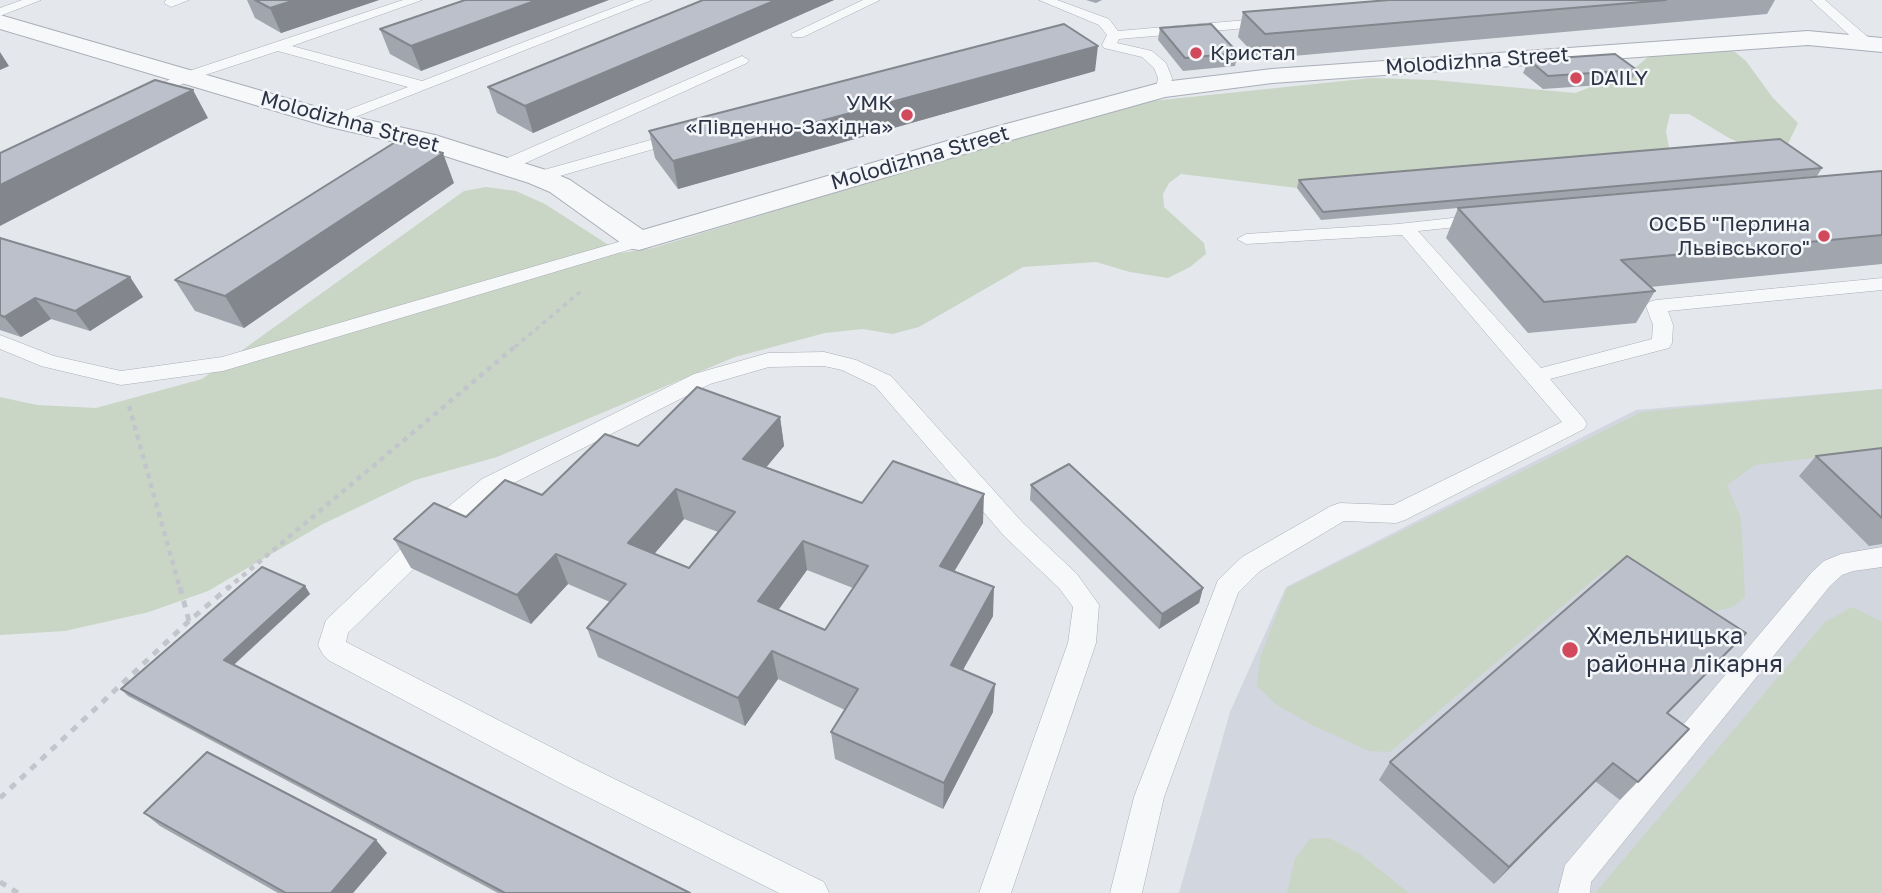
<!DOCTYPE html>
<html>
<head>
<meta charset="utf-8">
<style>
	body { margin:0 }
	canvas { display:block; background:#e4e7ec }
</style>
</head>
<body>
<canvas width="1882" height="893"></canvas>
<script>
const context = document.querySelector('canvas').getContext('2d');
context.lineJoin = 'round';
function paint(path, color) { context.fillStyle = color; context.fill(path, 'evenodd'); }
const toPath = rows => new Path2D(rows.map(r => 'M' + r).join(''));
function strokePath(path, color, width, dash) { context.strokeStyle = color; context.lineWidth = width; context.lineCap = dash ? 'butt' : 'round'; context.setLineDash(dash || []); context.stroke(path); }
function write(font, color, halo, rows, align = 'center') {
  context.font = font + ' "Golos Text",sans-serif'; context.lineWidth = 5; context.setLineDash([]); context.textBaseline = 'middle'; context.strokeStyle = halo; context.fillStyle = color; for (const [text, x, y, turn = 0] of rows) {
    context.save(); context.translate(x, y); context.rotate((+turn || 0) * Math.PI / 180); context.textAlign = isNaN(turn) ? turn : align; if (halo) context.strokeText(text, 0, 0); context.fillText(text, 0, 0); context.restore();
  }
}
paint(toPath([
	[1882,389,1882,893,1179,893,1230,712,1286,587,1636,410]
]), '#d2d6de');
paint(toPath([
	[1707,45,1735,52,1746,61,1773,98,1798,123,1786,148,1758,151,1729,138,1689,114,1670,114,1666,131,1669,148,1696,177,1297,188,1181,174,1169,183,1163,194,1164,207,1204,243,1206,254,1190,267,1168,278,1130,272,1096,262,1023,267,919,327,892,334,863,329,825,333,735,357,497,457,415,480,323,524,208,591,149,612,65,631,0,635,0,397,37,405,96,408,202,379,464,191,486,187,516,191,545,204,621,253,653,248,1047,128,1152,101,1372,78,1434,80,1575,93,1630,72,1653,53],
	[1882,389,1882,450,1755,465,1727,485,1740,516,1742,535,1745,597,1733,607,1717,611,1621,573,1605,570,1390,752,1369,751,1310,724,1277,705,1257,686,1260,658,1287,588,1642,412],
	[1852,607,1882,622,1882,893,1595,893,1825,622],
	[1329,838,1360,854,1409,893,1287,893,1295,859,1310,839]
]), '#c9d6c5');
const service = toPath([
	[22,0,41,0,0,16,0,8,22,0],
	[166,0,189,0,171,7,164,3,166,0],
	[403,0,422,0,292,46,422,81,634,0,652,0,335,125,329,123,327,120,329,117,408,87,278,51,190,80,148,101,138,101,135,98,180,74,403,0],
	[863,0,880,0,803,37,793,37,791,34,863,0],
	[1039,0,1057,0,1109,19,1118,31,1270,18,1277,22,1270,26,1119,39,1117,43,1152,51,1166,63,1172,78,1170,90,1163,94,1156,90,1158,78,1154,68,1142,57,1104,48,1102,45,1107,35,1099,25,1039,0],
	[1811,0,1825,0,1869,38,1869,44,1859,44,1811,0],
	[742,56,749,60,747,63,510,170,498,170,496,166,498,162,742,56],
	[679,132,685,134,687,137,685,140,539,182,531,177,533,173,679,132],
	[1480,215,1489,220,1486,224,1418,231,1541,368,1652,339,1653,325,1646,306,1649,302,1656,300,1882,278,1882,290,1668,311,1673,325,1672,343,1669,348,1550,379,1584,419,1587,424,1584,429,1405,520,1396,523,1344,521,1260,571,1238,593,1164,797,1142,893,1110,893,1134,797,1218,580,1242,557,1331,506,1340,503,1393,505,1562,422,1402,235,1246,244,1237,239,1246,234,1398,224,1480,215],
	[639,236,645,237,648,241,645,245,223,371,121,385,41,366,0,349,0,335,54,356,121,371,222,357,639,236],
	[824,352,856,360,891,376,1023,523,1077,574,1099,605,1096,643,1011,893,979,893,1068,643,1073,607,1059,588,1005,537,875,386,842,370,824,366,769,367,710,384,498,491,444,539,348,633,346,642,580,762,824,882,829,893,779,893,558,782,328,660,322,653,318,645,326,620,426,525,482,479,694,374,768,353,824,352],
	[1882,547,1882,567,1853,571,1842,575,1830,586,1591,882,1590,893,1558,893,1565,865,1812,572,1824,561,1841,554,1882,547]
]);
const minor = toPath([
	[0,15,341,114,435,135,549,171,570,180,643,230,995,127,1163,82,1272,69,1808,31,1882,38,1882,52,1808,45,1272,83,1165,97,1015,139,639,250,628,248,550,192,529,183,417,147,326,126,0,29,0,15]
]);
strokePath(service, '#a9aeb7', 1);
strokePath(minor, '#a9aeb7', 2);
strokePath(toPath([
	[515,347,580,292]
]), '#c2c5cb', 3.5, [4.5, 4.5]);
strokePath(toPath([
	[129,406,180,589],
	[227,589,517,345]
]), '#c2c5cb', 4.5, [5, 5]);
strokePath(toPath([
	[180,587,189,621],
	[0,798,189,621,229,587],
	[0,882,18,893]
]), '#c2c5cb', 5, [7, 7]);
paint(service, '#f7f8fa');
paint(minor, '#f7f8fa');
paint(toPath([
	[247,0,379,0,281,33,255,18],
	[465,0,421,71,390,54,380,29],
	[703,0,834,0,533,133,497,113,488,87],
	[1086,0,1102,0,1096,3],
	[1389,0,1775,0,1767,14,1259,59,1238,37,1243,12],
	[1160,28,1238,53,1235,66,1183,71,1158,40],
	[1529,60,1637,70,1630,83,1543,89,1523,73],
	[1095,71,678,189,655,158,649,131],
	[1822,168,1817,176,1519,202,1882,171,1882,264,1650,287,1655,291,1636,323,1528,333,1446,238,1458,208,1321,220,1297,188,1299,180],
	[454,183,244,328,195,311,175,280],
	[0,238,130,277,143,297,90,331,51,319,21,337,0,330],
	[780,417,784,446,766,467,862,503,983,523,954,572,993,616,963,670,993,712,943,809,835,759,831,732,845,710,778,679,745,726,598,657,587,628,610,602,568,584,531,624,411,568,394,539,542,495,638,446],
	[684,519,718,532,689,568,654,554],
	[807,570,853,588,825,630,778,610],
	[1882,448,1882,544,1869,546,1799,476,1816,456],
	[1031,485,1203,588,1199,603,1159,629,1030,500],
	[305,586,310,594,234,665,690,893,498,893,128,696,121,689],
	[1746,633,1668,713,1689,729,1620,800,1595,781,1494,884,1379,780,1390,762],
	[144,813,387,853,353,893,278,893,160,826]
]), '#a1a5ae');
paint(toPath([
	[295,0,379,0,281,33,270,8],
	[537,0,609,0,421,71,411,46],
	[776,0,834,0,533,133,525,106],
	[1098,46,1095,71,678,189,673,161],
	[0,52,9,66,0,70],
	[193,90,208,118,0,226,0,185],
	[443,153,454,183,244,328,225,296],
	[130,277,143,297,90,331,75,311],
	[35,298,51,319,21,337,4,317],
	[780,417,784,446,749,488,743,459],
	[676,489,684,519,638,573,628,543],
	[984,494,983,523,940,595,940,566],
	[803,541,807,570,764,630,758,601],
	[556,554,568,584,531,624,517,595],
	[305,586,310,594,231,667,224,660],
	[994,587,993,616,950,693,951,665],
	[1203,588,1199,603,1159,629,1162,614],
	[772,651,778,679,745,726,738,698],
	[995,684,993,712,943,809,944,783],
	[1613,763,1595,781,1494,884,1509,867],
	[376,840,387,853,353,893,331,893]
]), '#83868d');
const building = toPath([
	[255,0,295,0,270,8,255,0],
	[465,0,537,0,411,46,380,29,465,0],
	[703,0,776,0,525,106,488,87,703,0],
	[1389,0,1666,0,1265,34,1243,12,1389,0],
	[1064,24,1098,46,673,161,649,131,1064,24],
	[1211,24,1238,53,1185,58,1160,28,1211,24],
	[1615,54,1637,70,1548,76,1529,60,1615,54],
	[155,80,193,90,0,185,0,153,155,80],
	[1780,139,1822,168,1323,212,1299,180,1780,139],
	[397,141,443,153,225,296,175,280,397,141],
	[1882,171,1882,235,1621,260,1655,291,1544,302,1458,208,1882,171],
	[0,238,130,277,75,311,35,298,4,317,0,315,0,238],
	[697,387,780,417,743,459,862,503,893,461,984,494,940,566,994,587,951,665,995,684,944,783,831,732,858,689,772,651,738,698,587,628,626,584,556,554,517,595,394,539,434,503,466,517,505,480,542,495,605,434,638,446,697,387],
	[676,489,735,512,689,568,628,543,676,489],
	[803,541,868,566,825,630,758,601,803,541],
	[1882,448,1882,518,1816,456,1882,448],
	[1069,464,1203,588,1162,614,1031,485,1069,464],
	[1627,556,1746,633,1667,713,1689,729,1638,782,1613,763,1509,867,1390,762,1627,556],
	[262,567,305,586,224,660,690,893,505,893,121,689,262,567],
	[207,752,376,840,331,893,286,893,144,813,207,752]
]);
paint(building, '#bbc0ca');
strokePath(building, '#83868d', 2);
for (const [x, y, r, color] of [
	[1196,53,7,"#d1495b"],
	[1576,78,7,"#d1495b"],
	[907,115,7,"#d1495b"],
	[1824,236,7,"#d1495b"],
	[1570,650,9,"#d1495b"]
]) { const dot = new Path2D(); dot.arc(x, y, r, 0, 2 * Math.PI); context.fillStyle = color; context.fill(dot); strokePath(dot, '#f4f6f9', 2.5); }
write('21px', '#2b3445', '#f4f6f9', [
	["Кристал",1210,53],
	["DAILY",1590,78],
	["УМК",893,103,"right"],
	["«Південно-Західна»",893,127,"right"],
	["ОСББ \"Перлина",1810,224,"right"],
	["Львівського\"",1810,248,"right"]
], 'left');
write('21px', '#2b3445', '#f4f6f9', [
	["Molodizhna Street",1477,61,-4],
	["Molodizhna Street",350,122,15],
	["Molodizhna Street",920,158,-16]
]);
write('24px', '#2b3445', '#f4f6f9', [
	["Хмельницька",1586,636],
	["районна лікарня",1586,664]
], 'left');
</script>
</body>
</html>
